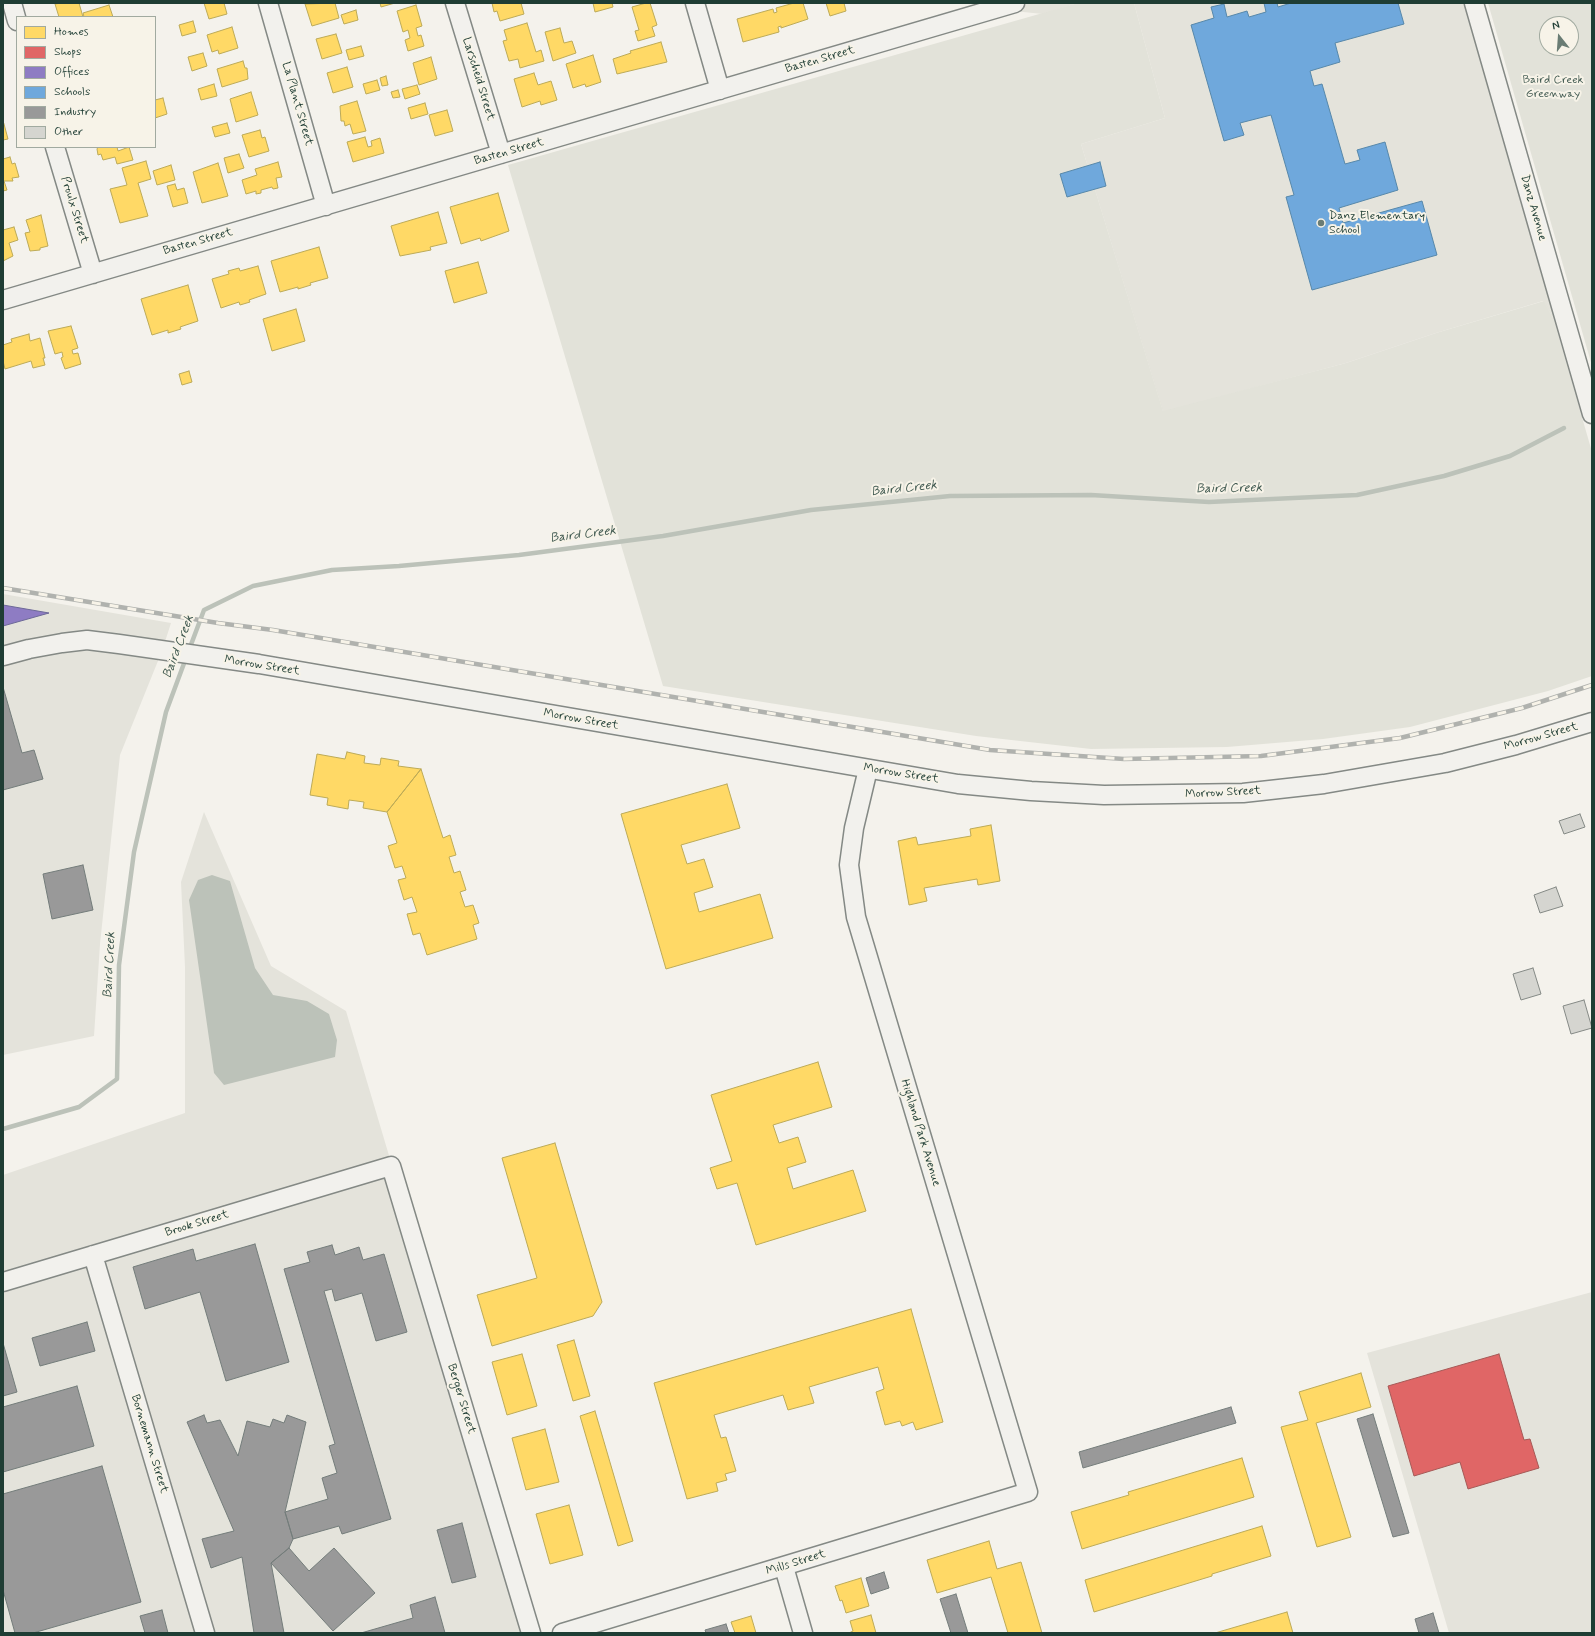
<!DOCTYPE html>
<html>
<head>
<meta charset="utf-8">
<style>
	body { margin:0 }
	#map { position:relative; width:1595px; height:1636px; overflow:hidden; background:#f4f2ec; font-family:Mynerve,sans-serif }
	canvas { display:block }
	.frame { position:absolute; inset:0; border:4px solid #1f3d34; pointer-events:none }
	.legend { position:absolute; left:16px; top:16px; width:140px; height:132px; box-sizing:border-box; background:#f7f3e8; border:1px solid #a1aaa0; margin:0; padding:5px 7px; list-style:none; font-size:12px; color:#1f3d34 }
	.legend li { display:flex; align-items:center; gap:8px; height:20px }
	.legend b { width:20px; border:1px solid #a1aaa0 }
	.north { position:absolute; left:1539px; top:16px; width:40px; height:40px; box-sizing:border-box; background:#f7f3e8; border:1px solid #a1aaa0; border-radius:50%; rotate:343deg; font-size:11px; font-weight:700; line-height:16px; text-align:center; color:#1f3d34 }
	.north::after { content:''; display:block; margin:auto; width:14px; height:18px; background:#6a7c74; clip-path:polygon(50% 0,100% 100%,50% 72%,0 100%) }
</style>
</head>
<body>
<div id="map">
<canvas width="1595" height="1636"></canvas>
<div class="frame"></div>
<ul class="legend">
<li><b style="height:11px;background:#ffd966"></b>Homes</li>
<li><b style="height:11px;background:#e06666"></b>Shops</li>
<li><b style="height:11px;background:#8e7cc3"></b>Offices</li>
<li><b style="height:11px;background:#6fa8dc"></b>Schools</li>
<li><b style="height:11px;background:#999"></b>Industry</li>
<li><b style="height:11px;background:#d5d5d0"></b>Other</li>
</ul>
<div class="north">N</div>
</div>
<script>
const context = document.querySelector('canvas').getContext('2d');
context.lineJoin = 'round';
function paint(path, color) { context.fillStyle = color; context.fill(path, 'evenodd'); }
const toPath = rows => new Path2D(rows.map(r => 'M' + r).join(''));
function strokePath(path, color, width, dash) { context.strokeStyle = color; context.lineWidth = width; context.lineCap = dash ? 'butt' : 'round'; context.setLineDash(dash || []); context.stroke(path); }
function write(font, color, halo, rows, align = 'center') {
  context.font = font + ' Mynerve,sans-serif'; context.lineWidth = 4; context.setLineDash([]); context.textBaseline = 'middle'; context.strokeStyle = halo; context.fillStyle = color; for (const [text, x, y, turn = 0] of rows) {
    context.save(); context.translate(x, y); context.rotate((+turn || 0) * Math.PI / 180); context.textAlign = isNaN(turn) ? turn : align; if (halo) context.strokeText(text, 0, 0); context.fillText(text, 0, 0); context.restore();
  }
}
paint(toPath([
	[1015,3,1078,3,1043,14,994,9],
	[1134,3,1474,3,1564,319,1554,320,1543,301,1436,333,1346,363,1163,412,1081,144,1165,118],
	[3,594,171,623,162,651,120,755,100,944,94,1036,3,1055],
	[204,812,271,966,346,1011,531,1633,3,1633,3,1175,185,1113,185,967,181,882],
	[1592,1292,1592,1633,1449,1633,1367,1353]
]), '#e4e3db');
paint(toPath([
	[1078,3,1134,3,1165,118,1081,144,1163,411,1346,363,1436,333,1544,301,1554,320,1592,452,1592,676,1548,691,1410,727,1323,739,1227,747,1091,749,976,736,663,686,508,165],
	[1488,3,1592,3,1592,366,1559,251],
	[1547,24,1571,24,1571,48,1547,48]
]), '#e2e2d9');
paint(toPath([
	[212,875,230,881,255,968,273,995,307,1001,329,1014,337,1040,335,1057,224,1085,214,1073,189,900,198,880]
]), '#bcc2b9');
const homes = toPath([
	[61,3,79,3,83,17,59,17,55,4,61,3],
	[204,3,224,3,227,14,209,19,204,3],
	[335,3,339,18,312,26,305,4,335,3],
	[380,3,395,3,381,7,380,3],
	[492,3,521,3,524,14,500,21,497,11,494,12,492,3],
	[593,3,612,3,613,7,595,12,593,3],
	[646,3,650,3,657,25,652,27,655,36,638,41,635,31,639,30,632,7,646,3],
	[794,3,803,3,808,19,781,28,781,26,778,27,779,32,743,42,737,19,773,9,774,13,777,12,776,8,794,3],
	[826,3,844,3,846,11,830,16,826,3],
	[109,5,113,17,84,17,83,13,109,5],
	[416,5,422,26,416,28,418,36,421,35,424,46,408,51,405,40,410,38,408,30,403,32,397,11,416,5],
	[356,10,358,20,344,24,341,15,356,10],
	[193,21,196,32,182,36,179,25,193,21],
	[527,23,536,52,541,50,544,61,520,68,518,59,509,61,503,41,507,40,504,30,527,23],
	[232,27,238,48,219,54,218,50,212,52,207,35,232,27],
	[560,28,564,43,572,41,576,53,553,61,545,32,560,28],
	[336,34,342,53,322,59,316,39,336,34],
	[661,42,667,62,617,74,613,59,631,53,630,51,661,42],
	[361,46,364,56,349,60,346,50,361,46],
	[203,53,207,66,192,71,188,57,203,53],
	[593,55,601,82,586,87,585,84,573,88,566,64,593,55],
	[431,57,437,79,419,85,413,63,431,57],
	[243,61,245,68,247,68,248,79,222,87,217,69,243,61],
	[347,67,353,87,333,93,327,73,347,67],
	[534,73,538,85,551,81,557,100,541,105,540,101,522,107,514,79,534,73],
	[386,76,388,85,382,86,380,78,386,76],
	[377,80,380,90,366,94,363,84,377,80],
	[214,84,217,96,201,100,198,89,214,84],
	[417,85,420,94,405,99,402,89,417,85],
	[398,90,400,97,393,98,391,92,398,90],
	[251,92,258,115,236,122,230,99,251,92],
	[163,98,167,114,155,118,155,100,163,98],
	[357,101,366,131,353,134,350,124,345,126,344,121,341,121,340,106,357,101],
	[425,103,428,114,411,119,408,108,425,103],
	[447,110,453,131,435,136,429,115,447,110],
	[227,123,230,133,215,137,212,127,227,123],
	[4,124,8,139,3,140,3,125,4,124],
	[260,130,262,138,265,137,269,151,249,157,242,135,260,130],
	[365,137,368,147,372,146,371,141,380,138,384,153,353,162,347,142,365,137],
	[98,147,117,147,118,151,129,147,133,160,117,164,115,157,103,160,101,154,98,155,97,149,98,147],
	[239,154,244,168,228,173,224,158,239,154],
	[10,157,12,164,15,163,19,177,12,178,13,181,4,181,7,190,3,191,3,159,10,157],
	[146,161,151,179,138,183,148,216,120,223,110,189,127,185,122,168,146,161],
	[278,162,282,177,276,178,278,188,273,189,272,187,261,190,261,193,256,194,256,191,246,194,242,180,257,175,255,169,278,162],
	[218,163,228,196,202,203,193,172,218,163],
	[171,165,175,180,157,185,153,171,171,165],
	[175,184,177,190,184,188,188,203,173,207,167,186,175,184],
	[498,193,509,231,481,241,480,238,461,244,450,207,498,193],
	[438,212,447,243,430,247,431,250,400,256,391,226,438,212],
	[41,215,48,246,40,248,40,250,30,251,25,233,30,232,26,220,41,215],
	[14,227,18,240,9,243,13,256,3,261,3,230,14,227],
	[319,247,328,278,310,283,311,285,298,289,298,287,280,292,271,261,319,247],
	[478,262,487,293,454,303,445,271,478,262],
	[258,266,266,294,249,300,250,302,240,305,239,302,221,308,212,279,229,274,228,271,239,268,240,271,258,266],
	[188,285,198,321,180,327,181,329,168,333,168,330,152,335,141,299,188,285],
	[296,309,305,341,272,351,263,319,296,309],
	[71,326,78,348,72,350,73,354,78,353,81,364,65,369,61,358,63,357,62,352,55,354,48,331,71,326],
	[29,334,30,341,40,338,45,358,43,358,45,365,33,368,31,361,5,369,3,361,3,345,12,342,11,339,29,334],
	[189,371,192,382,182,385,179,374,189,371],
	[347,752,365,756,364,763,380,765,381,758,399,761,398,766,421,769,387,812,363,808,364,802,349,800,348,809,327,805,328,798,310,795,317,754,345,759,347,752],
	[421,769,443,838,450,835,456,855,449,857,454,873,460,871,466,890,460,892,465,907,473,905,479,923,473,925,477,939,427,955,420,933,413,935,407,914,417,912,412,897,404,900,398,880,406,878,402,866,395,868,388,846,397,843,387,812,421,769],
	[727,784,740,828,681,845,687,864,704,859,713,887,694,893,699,912,760,894,773,938,666,969,621,814,727,784],
	[991,825,1000,881,978,885,977,879,924,888,927,901,909,905,898,841,916,837,918,845,971,836,970,829,991,825],
	[818,1062,832,1107,773,1125,779,1143,798,1137,806,1162,787,1168,793,1189,853,1170,866,1211,756,1245,737,1183,717,1189,710,1168,732,1161,711,1095,818,1062],
	[555,1143,602,1302,593,1316,492,1346,477,1295,537,1278,502,1158,555,1143],
	[911,1309,943,1422,916,1430,913,1422,902,1426,900,1421,885,1425,876,1392,884,1389,878,1367,809,1387,814,1403,788,1410,783,1395,714,1415,721,1438,726,1437,736,1471,725,1474,727,1480,716,1483,718,1491,687,1499,654,1383,911,1309],
	[574,1340,590,1396,573,1401,557,1345,574,1340],
	[522,1354,537,1406,507,1415,492,1362,522,1354],
	[1361,1373,1371,1407,1316,1423,1351,1537,1317,1547,1281,1427,1308,1420,1299,1392,1361,1373],
	[595,1411,633,1541,618,1546,580,1416,595,1411],
	[545,1429,559,1482,526,1490,512,1438,545,1429],
	[1242,1458,1254,1497,1082,1549,1071,1512,1129,1495,1128,1492,1242,1458],
	[569,1505,583,1555,550,1564,536,1514,569,1505],
	[1262,1526,1271,1556,1212,1574,1212,1576,1094,1612,1085,1580,1262,1526],
	[989,1541,997,1569,1021,1562,1042,1633,1008,1633,991,1577,937,1593,927,1560,989,1541],
	[861,1578,869,1606,846,1613,842,1600,840,1601,835,1586,861,1578],
	[1287,1612,1293,1633,1215,1633,1287,1612],
	[871,1615,876,1633,849,1633,853,1631,850,1621,871,1615],
	[751,1616,756,1633,735,1633,731,1622,751,1616]
]);
paint(homes, '#ffd966');
strokePath(homes, '#bcaa57', 1);
const shops = toPath([
	[1499,1354,1524,1440,1530,1439,1539,1468,1468,1489,1460,1462,1414,1476,1388,1386,1499,1354]
]);
paint(shops, '#e06666');
strokePath(shops, '#a65a57', 1);
const offices = toPath([
	[3,605,49,613,3,626,3,605]
]);
paint(offices, '#8e7cc3');
strokePath(offices, '#6d6998', 1);
const schools = toPath([
	[1264,3,1277,3,1278,7,1291,3,1398,3,1404,24,1335,43,1340,62,1310,71,1314,86,1322,84,1345,164,1360,160,1357,150,1385,142,1398,190,1339,208,1343,223,1422,201,1437,255,1312,290,1286,197,1294,195,1271,115,1240,123,1244,135,1224,141,1191,25,1214,18,1211,7,1224,4,1227,17,1247,11,1249,17,1266,12,1264,3],
	[1100,162,1106,186,1067,197,1060,174,1100,162]
]);
paint(schools, '#6fa8dc');
strokePath(schools, '#5788aa', 1);
const industry = toPath([
	[3,687,22,753,34,750,43,779,3,790,3,687],
	[83,865,93,910,52,919,43,874,83,865],
	[255,1244,289,1362,226,1381,200,1292,145,1309,133,1267,193,1249,196,1261,255,1244],
	[332,1245,335,1255,359,1247,363,1260,384,1254,407,1332,376,1341,362,1293,335,1301,332,1289,324,1291,391,1519,342,1534,339,1526,293,1539,285,1512,328,1499,322,1478,337,1473,329,1446,335,1444,284,1269,310,1262,307,1252,332,1245],
	[87,1322,95,1351,40,1366,32,1338,87,1322],
	[3,1343,17,1392,3,1396,3,1343],
	[77,1386,94,1446,3,1472,3,1407,77,1386],
	[1231,1407,1236,1423,1083,1468,1079,1452,1231,1407],
	[1373,1414,1409,1533,1393,1537,1357,1419,1373,1414],
	[204,1415,207,1423,220,1420,238,1456,247,1421,270,1427,273,1419,284,1423,287,1415,306,1422,285,1512,293,1539,289,1548,271,1563,284,1633,254,1633,242,1557,211,1568,202,1539,234,1531,187,1422,204,1415],
	[102,1466,141,1602,33,1633,15,1633,3,1590,3,1494,102,1466],
	[462,1523,476,1577,452,1583,437,1530,462,1523],
	[289,1548,309,1571,334,1548,375,1593,333,1631,271,1563,289,1548],
	[884,1572,889,1588,871,1594,866,1578,884,1572],
	[956,1594,968,1633,951,1633,940,1599,956,1594],
	[435,1597,445,1633,361,1633,413,1618,410,1605,435,1597],
	[162,1610,168,1633,145,1633,140,1616,162,1610],
	[1433,1613,1439,1633,1419,1633,1415,1619,1433,1613],
	[726,1624,729,1633,706,1633,705,1630,726,1624]
]);
paint(industry, '#999');
strokePath(industry, '#747d7b', 1);
strokePath(toPath([
	[189,650,204,610,253,586,332,570,399,566,519,555,663,536,811,510,950,496,1091,495,1209,502,1357,495,1444,476,1510,456,1564,428],
	[3,1129,79,1107,117,1079,119,965,134,852,166,712,186,658]
]), '#bcc2b9', 4.5);
const building = toPath([
	[1580,814,1585,827,1564,834,1559,821,1580,814],
	[1556,887,1563,906,1540,913,1534,895,1556,887],
	[1533,968,1541,994,1521,1000,1513,974,1533,968],
	[1584,1000,1592,1028,1571,1034,1563,1006,1584,1000]
]);
paint(building, '#d5d5d0');
strokePath(building, '#848985', 1);
const minor = toPath([
	[12,3,17,21],
	[268,3,326,206],
	[455,3,501,154],
	[695,3,720,90],
	[1474,3,1592,414],
	[55,147,93,274],
	[3,300,1015,3],
	[3,656,29,649,62,643,87,640,119,644,259,664,958,784,1031,791,1104,795,1243,793,1324,784,1445,763,1516,745,1592,722],
	[93,1255,205,1633],
	[3,1282,391,1166,531,1633],
	[784,1567,803,1633],
	[562,1633,1028,1492,856,917,849,865,854,828,868,769]
]);
strokePath(minor, '#848985', 21);
strokePath(minor, '#f2f1ed', 18);
const rail = toPath([
	[3,588,218,623,273,630,990,750,1124,759,1261,756,1400,738,1522,708,1592,685]
]);
strokePath(rail, '#b0b2ae', 4.5);
strokePath(rail, '#f7f3e8', 3, [9]);
for (const [x, y, r, color] of [
	[1321,223,4,"#6a7c74"]
]) { const dot = new Path2D(); dot.arc(x, y, r, 0, 2 * Math.PI); context.fillStyle = color; context.fill(dot); strokePath(dot, '#f7f3e8', 1.5); }
write('12px', '#1f3d34', '#f7f3e8', [
	["Basten Street",820,60,-16],
	["Larscheid Street",478,79,73],
	["La Plant Street",297,104,74],
	["Basten Street",509,152,-16],
	["Danz Avenue",1533,208,74],
	["Proulx Street",74,210,73],
	["Basten Street",198,242,-16],
	["Morrow Street",262,666,9],
	["Morrow Street",581,720,10],
	["Morrow Street",1541,737,-16],
	["Morrow Street",901,774,9],
	["Morrow Street",1223,793,-3],
	["Highland Park Avenue",920,1133,73],
	["Brook Street",197,1224,-17],
	["Berger Street",461,1399,73],
	["Bornemann Street",149,1444,73],
	["Mills Street",796,1563,-17]
]);
write('12px', '#435b52', '#f7f3e8', [
	["Baird Creek",1553,80],
	["Greenway",1553,94]
]);
write('12px', '#1f3d34', '#f7f3e8', [
	["Danz Elementary",1329,216],
	["School",1329,230]
], 'left');
write('italic 13px', '#405950', '#f7f3e8', [
	["Baird Creek",904,489,-6],
	["Baird Creek",1229,489,-1],
	["Baird Creek",583,535,-7],
	["Baird Creek",179,647,-69],
	["Baird Creek",110,965,-87]
]);
</script>
</body>
</html>
